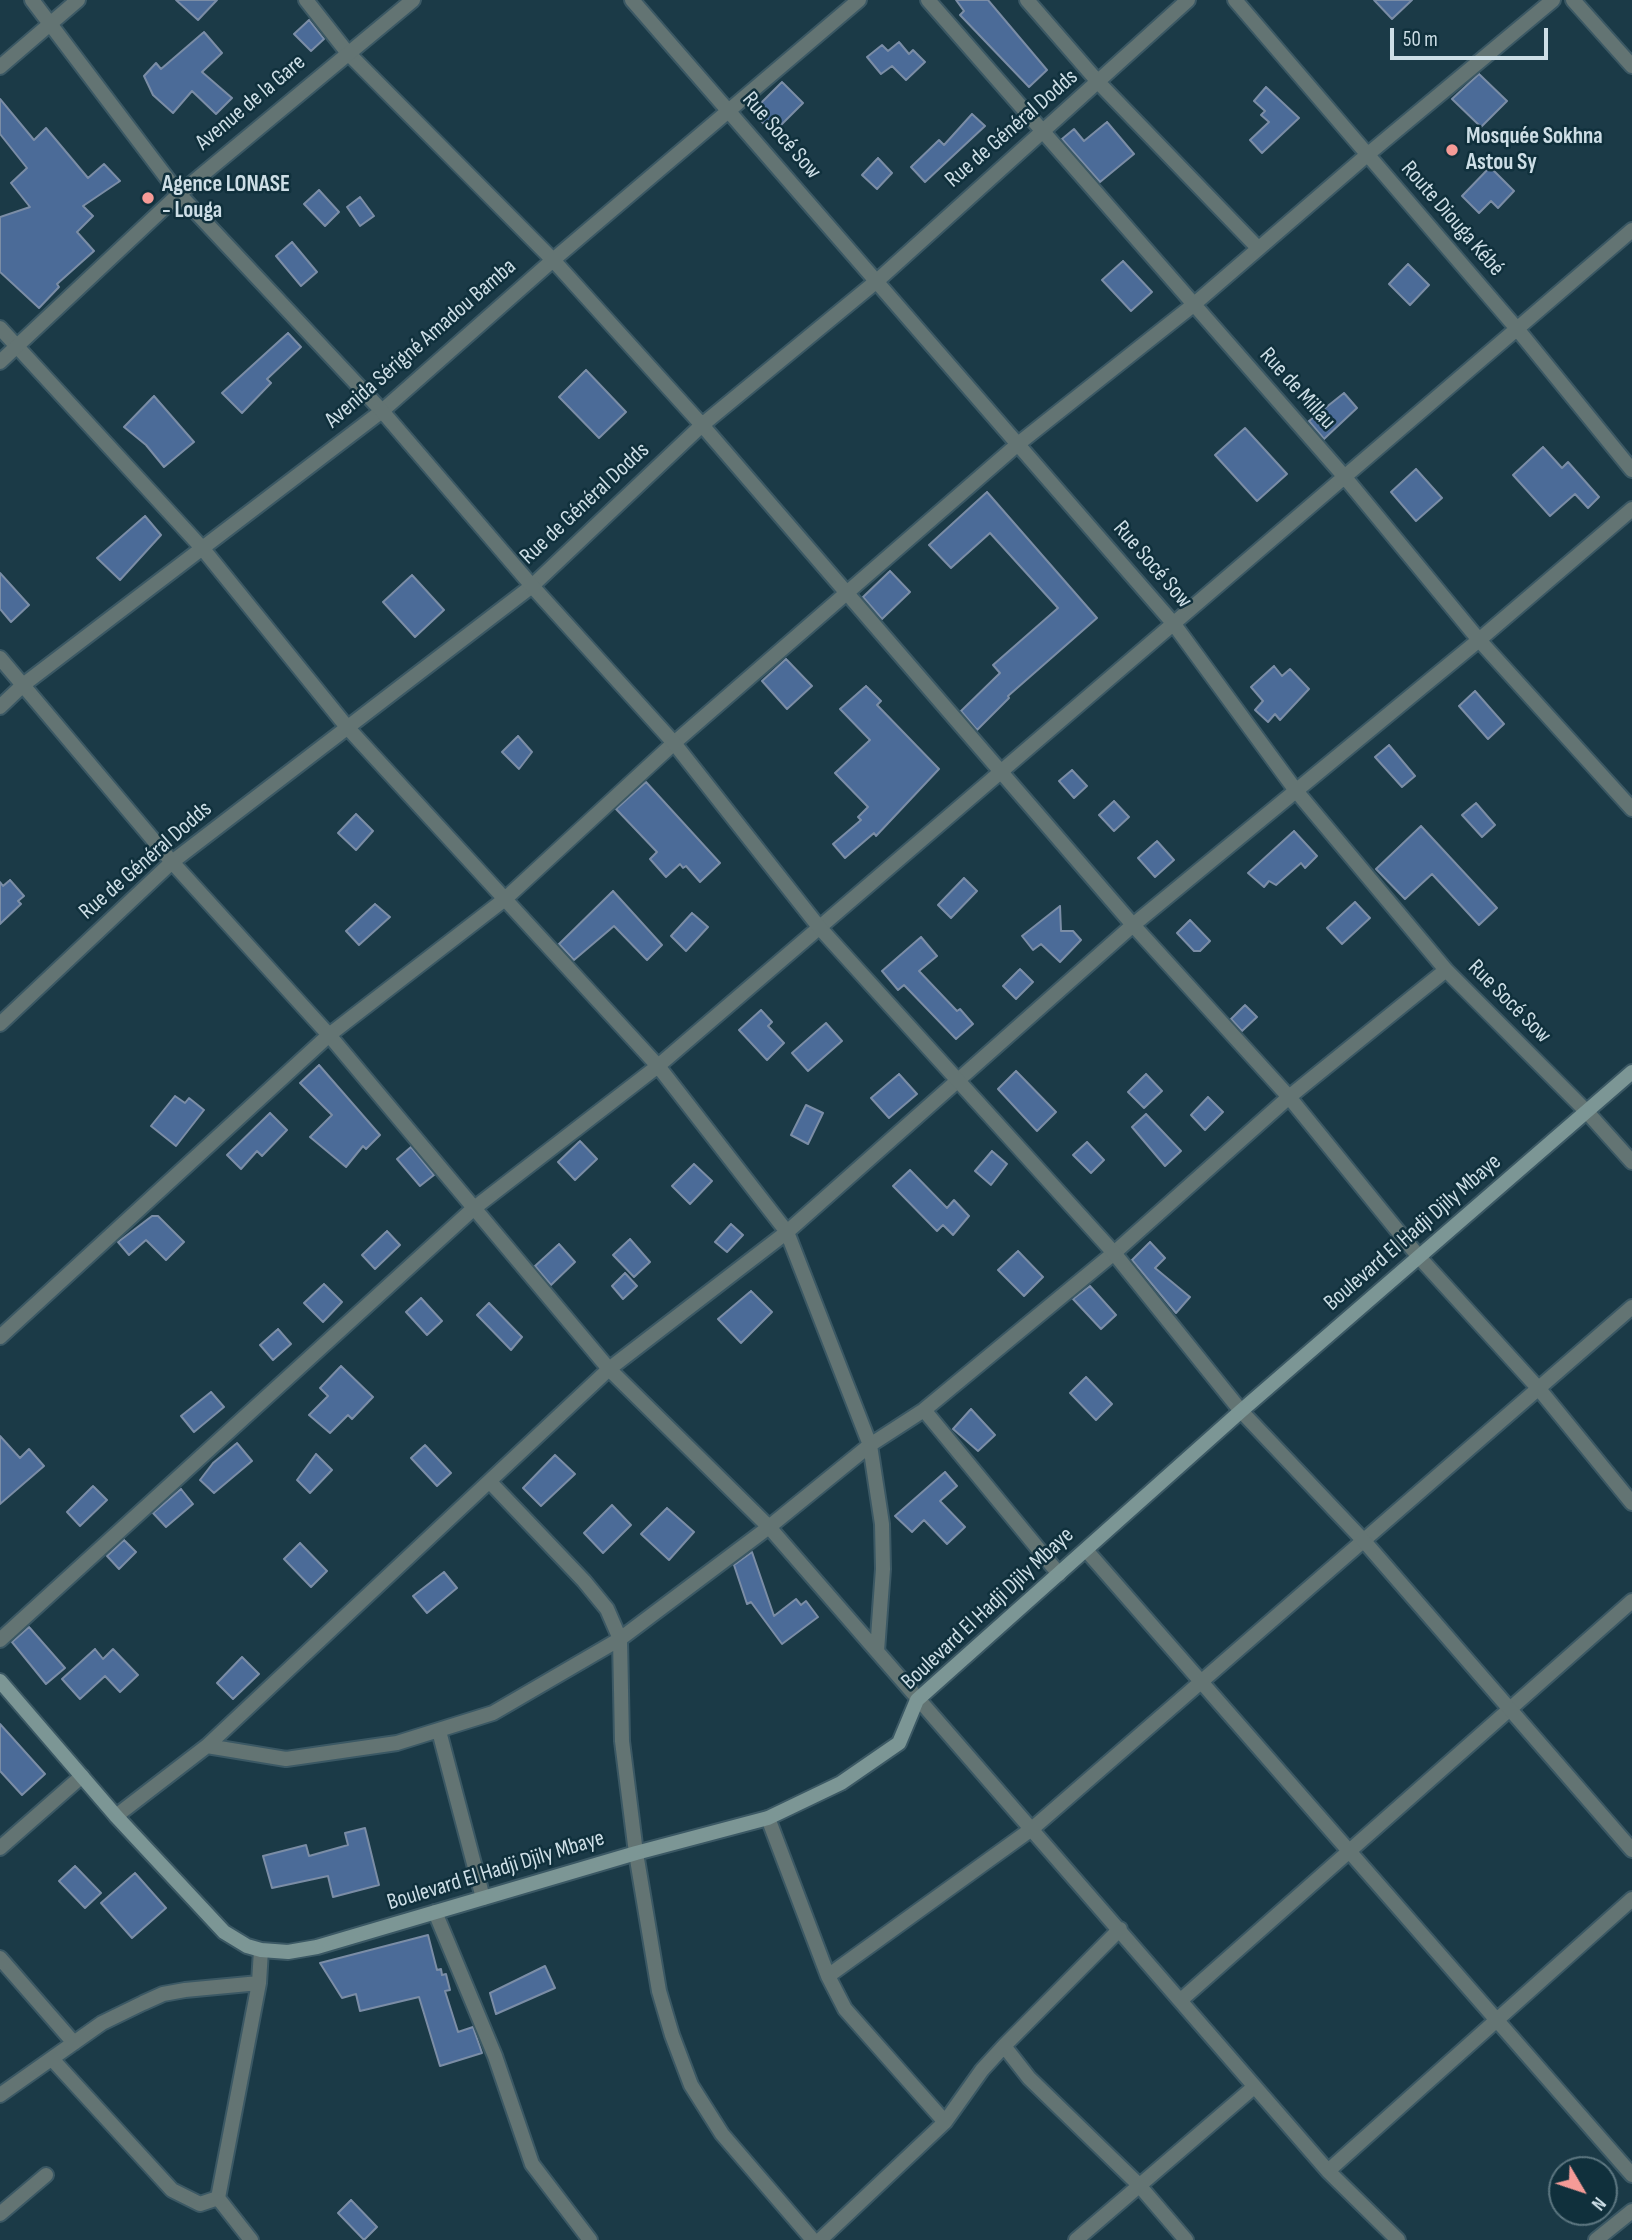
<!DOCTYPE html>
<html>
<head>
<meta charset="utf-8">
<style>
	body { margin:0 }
	#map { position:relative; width:1632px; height:2240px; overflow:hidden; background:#1b3a47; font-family:"Sofia Sans Condensed",sans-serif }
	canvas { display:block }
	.north { position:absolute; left:1548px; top:2156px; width:70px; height:70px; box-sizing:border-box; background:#10303c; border:2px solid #5c7680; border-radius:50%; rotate:129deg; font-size:19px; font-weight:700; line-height:28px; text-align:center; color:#cddee6 }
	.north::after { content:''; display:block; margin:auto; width:24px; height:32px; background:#f59b97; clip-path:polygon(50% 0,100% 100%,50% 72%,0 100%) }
	.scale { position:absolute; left:1390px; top:28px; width:158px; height:32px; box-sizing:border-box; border:4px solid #cddee6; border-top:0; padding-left:9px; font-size:21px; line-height:24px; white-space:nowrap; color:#cddee6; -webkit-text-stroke:5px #10303c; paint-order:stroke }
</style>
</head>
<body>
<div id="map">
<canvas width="1632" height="2240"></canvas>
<div class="north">N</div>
<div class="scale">50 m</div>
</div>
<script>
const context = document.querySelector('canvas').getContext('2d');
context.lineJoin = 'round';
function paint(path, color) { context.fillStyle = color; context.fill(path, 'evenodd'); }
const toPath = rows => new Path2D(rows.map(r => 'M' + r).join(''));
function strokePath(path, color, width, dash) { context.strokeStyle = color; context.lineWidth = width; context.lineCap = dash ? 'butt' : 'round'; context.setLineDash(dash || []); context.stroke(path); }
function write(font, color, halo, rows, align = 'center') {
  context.font = font + ' "Sofia Sans Condensed",sans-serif'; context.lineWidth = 5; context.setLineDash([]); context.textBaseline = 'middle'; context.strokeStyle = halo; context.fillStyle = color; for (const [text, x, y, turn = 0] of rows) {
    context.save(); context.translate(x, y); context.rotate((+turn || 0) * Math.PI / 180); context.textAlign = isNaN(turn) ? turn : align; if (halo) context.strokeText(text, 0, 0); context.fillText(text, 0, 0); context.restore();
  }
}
const building = toPath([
	[176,0,217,0,198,20,176,0],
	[956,0,988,0,1047,70,1029,87,960,15,964,11,956,0],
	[1374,0,1412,0,1392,19,1374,0],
	[309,20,324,39,311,51,294,34,309,20],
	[204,32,222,53,202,72,232,98,216,114,192,91,173,113,153,95,144,76,156,63,161,69,204,32],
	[899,42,909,54,913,50,925,62,906,80,892,66,881,74,867,57,882,45,888,51,899,42],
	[1479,74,1507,101,1481,127,1452,99,1479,74],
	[782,82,803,103,773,133,752,112,782,82],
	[1266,87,1299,118,1262,153,1250,140,1269,122,1261,115,1265,111,1254,101,1266,87],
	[0,99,34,140,46,128,88,178,104,164,120,181,83,206,93,216,77,232,94,251,57,284,59,287,39,308,0,272,0,217,30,207,11,183,27,168,0,134,0,99],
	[972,114,985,126,925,182,911,167,939,140,944,145,972,114],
	[1107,122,1134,154,1100,182,1062,139,1074,129,1084,141,1107,122],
	[878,158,892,173,877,189,862,175,878,158],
	[1490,167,1514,191,1498,208,1491,201,1479,213,1462,196,1490,167],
	[319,190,339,212,325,226,304,204,319,190],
	[360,197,374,216,360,226,347,207,360,197],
	[292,242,317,272,301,286,276,256,292,242],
	[1123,261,1152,292,1131,311,1102,280,1123,261],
	[1408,264,1429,285,1410,305,1389,284,1408,264],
	[288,333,301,347,267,379,271,383,242,413,222,393,288,333],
	[586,370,626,412,599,438,559,397,586,370],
	[1344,393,1357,408,1324,439,1309,421,1344,393],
	[154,396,194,442,164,467,146,445,124,427,154,396],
	[1245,428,1287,474,1257,501,1215,455,1245,428],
	[1543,447,1562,468,1568,462,1599,497,1588,508,1575,494,1550,516,1513,475,1543,447],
	[1416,469,1442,498,1416,521,1391,492,1416,469],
	[987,492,1097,618,1008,696,1009,698,977,730,961,711,1000,673,993,665,1058,608,990,533,951,568,929,545,987,492],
	[145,516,161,535,120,580,97,558,145,516],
	[890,571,910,592,882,619,863,597,890,571],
	[0,573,29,605,11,622,0,609,0,573],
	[412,575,444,610,415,637,383,602,412,575],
	[786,659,812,686,787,709,762,681,786,659],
	[1274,666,1282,676,1290,669,1309,689,1280,720,1275,714,1268,722,1255,710,1263,701,1251,687,1274,666],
	[866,686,881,701,877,705,939,769,876,836,874,833,845,858,833,844,861,820,858,817,868,807,835,773,870,740,840,709,866,686],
	[1475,691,1504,724,1488,739,1459,706,1475,691],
	[518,736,532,752,519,769,502,752,518,736],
	[1389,745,1415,776,1402,787,1375,757,1389,745],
	[1072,770,1087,786,1074,798,1059,781,1072,770],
	[646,782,720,863,700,882,686,866,683,868,680,864,666,877,650,859,657,852,616,809,646,782],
	[1114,801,1129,817,1114,831,1099,815,1114,801],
	[1476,803,1495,825,1482,837,1462,815,1476,803],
	[356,814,373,831,356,850,338,833,356,814],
	[1421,826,1497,908,1479,925,1432,874,1405,899,1376,869,1421,826],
	[1294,831,1317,856,1305,868,1301,863,1276,885,1269,881,1264,887,1248,873,1294,831],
	[1157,841,1174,860,1155,877,1138,858,1157,841],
	[964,878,977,891,951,918,938,905,964,878],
	[10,880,24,896,18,901,21,904,0,924,0,882,3,886,10,880],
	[613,891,662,945,647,960,614,926,574,960,559,944,613,891],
	[1355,902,1370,918,1342,944,1327,928,1355,902],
	[375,904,390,917,359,945,346,931,375,904],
	[1060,906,1061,931,1073,931,1081,940,1060,962,1041,944,1033,950,1022,936,1060,906],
	[692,913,708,927,686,951,671,936,692,913],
	[1190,920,1210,941,1200,951,1194,951,1177,933,1190,920],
	[921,937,937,956,919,971,957,1011,960,1009,973,1024,956,1039,904,985,898,990,882,971,921,937],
	[1020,969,1033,982,1016,999,1003,986,1020,969],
	[1245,1005,1257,1017,1242,1031,1231,1019,1245,1005],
	[761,1010,772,1022,768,1026,784,1043,767,1060,739,1030,761,1010],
	[826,1023,842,1041,808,1071,792,1053,826,1023],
	[319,1065,380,1135,366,1149,363,1146,346,1167,310,1137,332,1115,300,1083,319,1065],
	[1016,1071,1056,1112,1037,1131,998,1089,1016,1071],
	[899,1074,917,1094,889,1118,871,1098,899,1074],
	[1146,1074,1162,1091,1144,1108,1128,1092,1146,1074],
	[175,1096,185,1103,189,1098,204,1110,176,1146,151,1126,175,1096],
	[1208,1097,1223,1112,1205,1130,1191,1115,1208,1097],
	[806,1105,823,1113,808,1144,791,1135,806,1105],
	[270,1113,287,1130,262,1156,257,1151,241,1169,227,1155,270,1113],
	[1146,1114,1181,1151,1165,1166,1132,1127,1146,1114],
	[580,1141,597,1159,575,1180,558,1162,580,1141],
	[1087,1142,1104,1160,1091,1173,1073,1155,1087,1142],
	[411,1147,434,1175,420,1186,397,1159,411,1147],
	[992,1151,1007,1164,991,1185,975,1171,992,1151],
	[694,1164,712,1181,690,1204,672,1186,694,1164],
	[910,1170,947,1208,954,1200,969,1216,953,1235,943,1225,937,1231,893,1186,910,1170],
	[152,1216,158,1216,184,1242,166,1260,146,1240,129,1255,118,1242,152,1216],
	[731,1224,743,1235,727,1252,715,1242,731,1224],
	[387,1231,400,1245,375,1269,362,1255,387,1231],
	[630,1239,650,1262,634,1277,613,1255,630,1239],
	[1150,1242,1165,1258,1155,1268,1190,1297,1176,1313,1132,1260,1150,1242],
	[559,1244,575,1262,551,1285,535,1266,559,1244],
	[1018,1251,1043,1277,1024,1296,998,1270,1018,1251],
	[625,1273,637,1286,623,1299,612,1286,625,1273],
	[324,1284,342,1302,323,1322,304,1303,324,1284],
	[1090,1286,1116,1315,1101,1329,1073,1299,1090,1286],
	[751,1291,772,1312,741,1343,718,1319,751,1291],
	[421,1298,442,1321,427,1335,406,1312,421,1298],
	[489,1303,522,1337,511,1350,477,1315,489,1303],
	[278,1329,291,1344,273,1360,260,1345,278,1329],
	[341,1366,373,1397,352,1419,348,1415,330,1433,309,1415,328,1396,320,1388,341,1366],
	[1086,1377,1112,1404,1096,1420,1070,1393,1086,1377],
	[211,1392,224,1407,194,1432,181,1416,211,1392],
	[971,1409,995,1435,978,1451,953,1429,971,1409],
	[0,1436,20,1458,29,1449,44,1466,0,1504,0,1436],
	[237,1443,252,1461,214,1493,200,1480,213,1463,237,1443],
	[425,1445,451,1473,437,1486,411,1458,425,1445],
	[316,1454,332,1470,310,1493,297,1480,316,1454],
	[555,1455,575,1474,541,1506,523,1488,555,1455],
	[945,1472,957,1486,940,1501,965,1527,947,1544,924,1520,912,1532,895,1516,945,1472],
	[93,1486,107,1500,80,1526,67,1512,93,1486],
	[181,1489,193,1504,166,1527,153,1513,181,1489],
	[612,1505,631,1525,603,1553,584,1533,612,1505],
	[667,1508,694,1532,669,1560,641,1534,667,1508],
	[124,1540,136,1552,119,1569,107,1556,124,1540],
	[300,1543,327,1571,311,1587,284,1559,300,1543],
	[752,1552,774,1616,796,1599,801,1605,806,1601,818,1617,782,1644,751,1602,747,1604,734,1565,752,1552],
	[444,1572,457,1588,427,1613,413,1596,444,1572],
	[29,1627,65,1668,46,1684,12,1642,29,1627],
	[95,1649,103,1659,113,1649,138,1675,120,1692,105,1676,80,1699,62,1679,95,1649],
	[242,1657,259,1674,233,1699,217,1683,242,1657],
	[0,1724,45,1774,22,1795,0,1771,0,1724],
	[365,1828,379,1885,333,1897,328,1876,272,1888,263,1856,306,1845,309,1856,348,1845,345,1833,365,1828],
	[75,1866,101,1893,85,1908,59,1881,75,1866],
	[135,1873,166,1908,132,1938,101,1903,135,1873],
	[428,1935,437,1970,441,1969,442,1975,446,1974,450,1990,445,1991,458,2032,473,2027,482,2053,440,2066,419,1997,360,2011,356,1994,342,1998,320,1963,428,1935],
	[545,1966,555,1988,496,2014,490,1993,545,1966],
	[351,2200,377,2227,364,2240,338,2213,351,2200]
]);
paint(building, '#4b6b98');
strokePath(building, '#7b8da6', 2);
const minor = toPath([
	[32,0,179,194],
	[306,0,347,52,553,260,702,425,1133,925,1289,1097,1419,1257,1539,1389,1632,1503],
	[632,0,1173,623,1297,792,1446,970,1588,1113,1632,1162],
	[928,0,1343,475,1479,640,1632,809],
	[1027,0,1099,83,1258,248],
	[1235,0,1518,330,1632,470],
	[1573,0,1632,66],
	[0,67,78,0],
	[0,328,203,549,347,727,658,1066,787,1232,870,1445,882,1524,883,1569,877,1651],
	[0,658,172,862,329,1035,609,1369,769,1527,1328,2171,1398,2240],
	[0,707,23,685,382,411,553,260,859,0],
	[0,1024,172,862,532,586,702,425,878,280,1188,0],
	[0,1337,329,1035,505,899,674,743,1018,444,1192,306,1367,155,1553,0],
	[924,1410,1059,1574],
	[490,1482,584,1581,607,1609,620,1639,622,1741,636,1853,659,1991,672,2035,691,2085,722,2134,813,2240],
	[1086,1550,1632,2175],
	[0,1640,473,1209,658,1066,1632,230],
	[439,1731,483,1898],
	[207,1746,286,1759,397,1743,493,1713,620,1639,769,1527,870,1445,924,1410,1114,1253,1289,1097,1446,970],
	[116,1816,207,1746,609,1369,787,1232,1133,925,1479,640,1632,509],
	[768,1818,828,1976,845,2009,945,2122],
	[0,1848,82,1776],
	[435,1912,495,2056,532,2164,590,2240],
	[0,1958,74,2043],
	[828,1976,1033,1828,1632,1307],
	[1181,2000,1632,1601],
	[1004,2046,1120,1929],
	[52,2059,172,2190,200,2204,218,2198],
	[0,2095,102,2023,143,2003,163,1994,185,1990,259,1983],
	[1328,2171,1632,1899],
	[0,2214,46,2175],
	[251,2240,218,2198,259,1983,261,1950],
	[820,2240,945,2122,982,2070,1004,2046,1029,2078,1138,2184,1186,2240],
	[1076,2240,1254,2087],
	[1596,2240,1632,2211]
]);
const tertiary = toPath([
	[179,194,382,411,532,586,674,743,819,927,1114,1253,1241,1411,1364,1541,1632,1850],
	[0,362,179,194,413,0]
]);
const secondary = toPath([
	[0,1681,116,1816,224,1932,247,1946,261,1950,288,1952,317,1947,636,1853,768,1818,841,1783,899,1743,917,1700,1241,1411,1632,1072]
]);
strokePath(minor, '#3b5864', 18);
strokePath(tertiary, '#3b5864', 18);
strokePath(secondary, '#3b5864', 18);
strokePath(minor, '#637473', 14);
strokePath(tertiary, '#637473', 14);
strokePath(secondary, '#7c9695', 14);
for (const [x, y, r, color] of [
	[1452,150,7,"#f59b97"],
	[148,198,7,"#f59b97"]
]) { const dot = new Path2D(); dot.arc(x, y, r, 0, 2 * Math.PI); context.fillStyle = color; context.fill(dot); strokePath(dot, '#10303c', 2.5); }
write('23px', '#cddee6', '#10303c', [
	["Avenue de la Gare",251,103,-40],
	["Rue de Général Dodds",1012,129,-41],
	["Rue Socé Sow",781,136,49],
	["Route Diouga Kébé",1452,219,49],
	["Avenida Sérigné Amadou Bamba",421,344,-41],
	["Rue de Millau",1297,389,48],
	["Rue de Général Dodds",585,504,-43],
	["Rue Socé Sow",1152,565,49],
	["Rue de Général Dodds",146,861,-41],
	["Rue Socé Sow",1509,1002,45],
	["Boulevard El Hadji Djily Mbaye",1413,1233,-41],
	["Boulevard El Hadji Djily Mbaye",988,1609,-43],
	["Boulevard El Hadji Djily Mbaye",496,1871,-17]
]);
write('bold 23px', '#cddee6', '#10303c', [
	["Mosquée Sokhna",1466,137],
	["Astou Sy",1466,163],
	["Agence LONASE",162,185],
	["- Louga",162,211]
], 'left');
</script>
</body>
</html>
